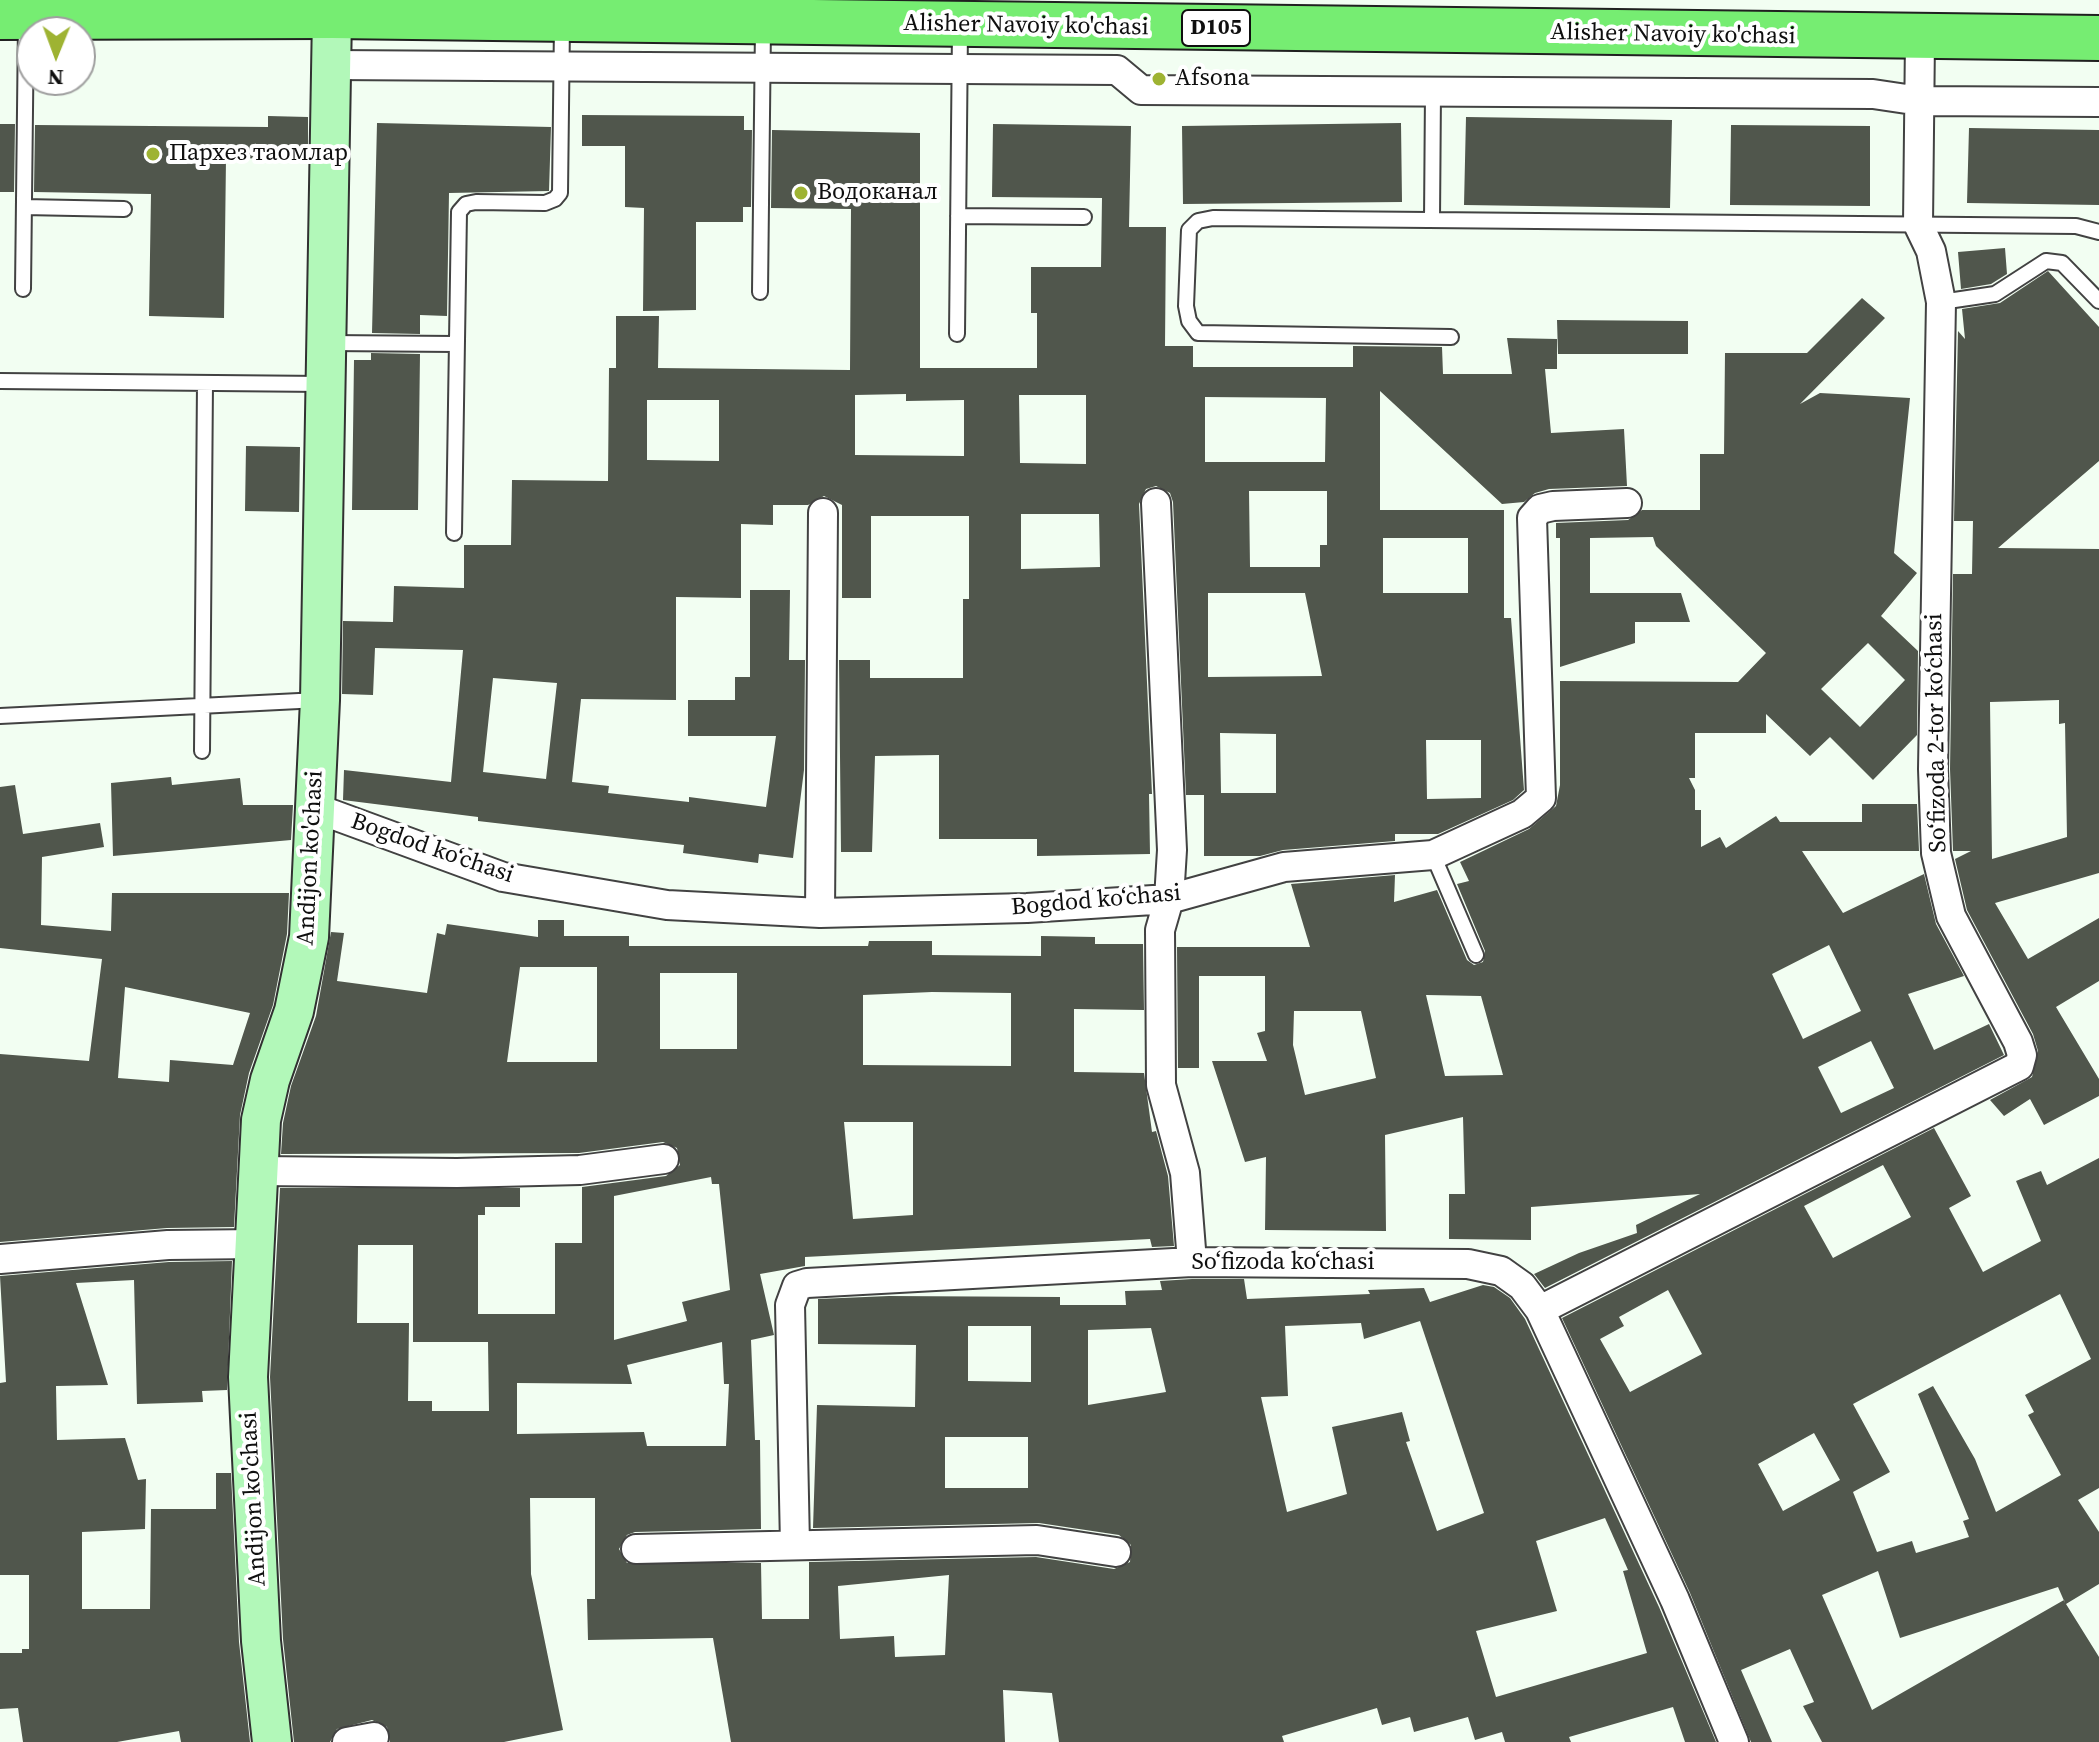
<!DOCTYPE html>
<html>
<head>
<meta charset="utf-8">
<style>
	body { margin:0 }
	#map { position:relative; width:2099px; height:1742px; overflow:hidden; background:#f2fef2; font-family:"Source Serif 4",serif }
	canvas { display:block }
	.north { position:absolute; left:16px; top:16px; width:80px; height:80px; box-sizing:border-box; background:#fff; border:2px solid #9f9f9f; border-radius:50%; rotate:181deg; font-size:22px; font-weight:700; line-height:32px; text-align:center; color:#0f0f0f }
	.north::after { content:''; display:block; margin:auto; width:28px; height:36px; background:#9eb332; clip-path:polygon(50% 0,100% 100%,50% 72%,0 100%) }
</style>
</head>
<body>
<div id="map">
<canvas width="2099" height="1742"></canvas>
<div class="north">N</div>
</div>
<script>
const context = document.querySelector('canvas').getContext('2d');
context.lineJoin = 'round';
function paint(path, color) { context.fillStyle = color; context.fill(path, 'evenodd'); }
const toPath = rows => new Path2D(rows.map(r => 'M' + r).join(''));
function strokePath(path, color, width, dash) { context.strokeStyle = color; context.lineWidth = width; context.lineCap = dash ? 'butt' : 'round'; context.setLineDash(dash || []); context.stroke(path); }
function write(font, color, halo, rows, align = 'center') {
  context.font = font + ' "Source Serif 4",serif'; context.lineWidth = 8; context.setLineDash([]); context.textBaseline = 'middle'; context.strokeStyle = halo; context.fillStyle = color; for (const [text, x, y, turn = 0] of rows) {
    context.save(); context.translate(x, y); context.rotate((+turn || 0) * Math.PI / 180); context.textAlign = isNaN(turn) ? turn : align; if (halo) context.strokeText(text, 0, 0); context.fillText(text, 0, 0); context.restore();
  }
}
paint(toPath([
	[582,115,744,116,744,130,752,130,751,207,743,207,743,222,696,222,696,310,643,311,644,208,625,207,625,146,582,146],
	[268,116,308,117,308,144,304,144,304,159,226,158,224,318,149,316,151,194,34,192,35,125,268,127],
	[1466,117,1672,120,1670,208,1464,205],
	[377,123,551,127,549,191,449,193,447,316,420,315,420,334,372,333],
	[1401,123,1402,202,1183,204,1182,126],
	[0,124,15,124,14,192,0,192],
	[993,124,1131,126,1129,227,1166,227,1165,346,1193,346,1193,367,1353,367,1353,346,1442,347,1443,374,1512,374,1507,338,1557,339,1557,369,1545,369,1551,433,1624,429,1627,486,1549,489,1535,493,1524,502,1502,504,1380,391,1380,510,1504,510,1504,618,1511,618,1524,790,1513,800,1438,834,1395,834,1395,841,1283,850,1260,856,1204,856,1204,795,1186,795,1173,502,1170,493,1156,486,1146,489,1139,504,1152,794,1149,794,1150,854,1037,856,1037,839,939,839,939,755,875,756,872,852,841,852,839,660,870,660,870,678,963,678,963,599,969,599,969,516,871,516,871,598,842,598,842,505,824,496,808,505,773,505,773,525,741,524,741,598,676,597,676,700,581,699,572,782,609,786,608,793,689,802,689,797,766,807,776,736,688,736,688,700,735,700,735,677,750,677,750,590,790,590,789,660,805,660,804,770,793,858,759,854,758,863,683,853,684,845,478,821,478,817,343,800,344,770,451,782,463,650,375,648,373,695,342,694,343,621,393,622,394,586,464,588,464,545,511,545,512,480,608,481,609,368,616,368,616,316,659,316,658,368,850,370,851,209,771,208,772,130,920,133,920,368,1037,368,1037,313,1031,313,1031,267,1101,267,1102,198,992,197],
	[906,394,906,401,964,400,964,456,855,455,855,395],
	[1019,395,1086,395,1086,464,1020,463],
	[1205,397,1326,398,1325,462,1205,462],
	[647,400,719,400,719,461,647,460],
	[1249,491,1327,491,1327,545,1320,545,1320,567,1250,567],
	[1021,514,1099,514,1100,567,1021,569],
	[1383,538,1468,538,1468,593,1383,593],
	[1208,593,1305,593,1322,676,1208,677],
	[493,678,557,683,546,779,483,772],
	[1220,733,1276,734,1276,793,1221,793],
	[1426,740,1481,740,1481,798,1427,799],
	[1731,125,1870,126,1870,206,1730,205],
	[1969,128,2099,130,2099,205,1967,203],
	[2005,248,2007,274,1991,284,1961,289,1958,252],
	[2048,271,2099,327,2099,461,1998,548,2099,549,2099,873,1995,903,2028,959,2099,918,2099,981,2056,1007,2099,1079,2099,1096,2044,1125,2030,1099,2004,1116,1990,1100,2032,1077,2038,1051,2033,1034,1967,910,1955,859,1971,851,1953,851,1950,769,1953,574,1972,574,1973,521,1954,521,1958,331,1965,339,1962,309,2000,303],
	[2059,700,2059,724,2065,723,2067,837,1992,859,1990,702],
	[1862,298,1885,318,1800,404,1820,393,1910,398,1894,553,1917,573,1881,616,1918,651,1917,735,1873,780,1830,737,1810,756,1766,714,1766,733,1695,733,1695,778,1689,778,1695,790,1695,810,1701,810,1701,847,1720,837,1726,848,1776,816,1780,822,1862,822,1862,804,1917,804,1919,851,1802,851,1843,913,1924,874,1936,924,1964,976,1908,994,1934,1050,1989,1024,2004,1055,1545,1288,1534,1274,1579,1253,1637,1233,1636,1225,1700,1194,1531,1207,1531,1240,1449,1239,1449,1194,1465,1194,1463,1117,1385,1135,1386,1231,1265,1230,1266,1157,1245,1162,1212,1061,1267,1061,1257,1033,1265,1031,1265,976,1199,976,1199,1068,1178,1068,1177,947,1310,947,1291,884,1395,875,1394,902,1437,890,1467,960,1474,965,1483,962,1485,951,1457,884,1469,881,1460,862,1529,829,1556,806,1560,785,1560,681,1738,682,1766,653,1656,546,1653,537,1590,538,1590,593,1681,593,1690,622,1635,622,1635,643,1560,667,1560,538,1556,538,1556,523,1628,520,1642,510,1700,510,1700,454,1724,454,1725,353,1807,353],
	[1868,643,1905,680,1860,727,1821,689],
	[1829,945,1861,1011,1803,1039,1772,974],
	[1426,995,1481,996,1503,1075,1445,1076],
	[1294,1011,1361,1011,1376,1078,1305,1095,1293,1045],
	[1871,1041,1894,1088,1841,1113,1818,1067],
	[1557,320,1688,321,1688,354,1558,354],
	[371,353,420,354,418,510,352,510,354,360,371,360],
	[246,446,300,447,299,512,245,511],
	[171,777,172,785,240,778,243,805,293,805,291,840,113,856,111,783],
	[15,785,23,834,100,823,104,847,42,857,41,925,111,931,112,893,289,893,287,934,273,1005,249,1073,240,1115,234,1227,167,1228,0,1242,0,1054,89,1061,102,959,0,948,0,787],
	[125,987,250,1013,233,1065,170,1060,169,1082,118,1078],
	[538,920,564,920,564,936,629,936,629,946,868,946,869,941,932,941,932,955,1041,956,1041,936,1095,937,1095,944,1143,944,1144,1010,1074,1009,1074,1072,1144,1073,1152,1132,1156,1131,1168,1176,1174,1246,1152,1247,1150,1239,805,1257,805,1266,760,1274,774,1335,751,1340,755,1440,760,1440,761,1529,635,1532,627,1535,619,1549,627,1563,761,1563,762,1619,809,1619,809,1562,1036,1557,1114,1569,1130,1562,1131,1545,1119,1535,1039,1523,813,1528,817,1405,915,1407,916,1345,818,1344,818,1299,889,1296,1060,1297,1060,1305,1126,1305,1125,1291,1162,1290,1160,1281,1192,1279,1244,1279,1247,1299,1370,1294,1368,1290,1424,1288,1430,1302,1483,1285,1494,1287,1510,1298,1525,1319,1659,1607,1716,1742,1685,1742,1673,1707,1569,1737,1571,1742,1505,1742,1502,1732,1475,1740,1468,1717,1414,1732,1410,1717,1382,1725,1377,1708,1282,1736,1284,1742,1059,1742,1052,1693,1003,1690,1005,1742,731,1742,713,1638,588,1640,587,1599,595,1599,595,1498,530,1498,531,1574,563,1730,504,1742,390,1742,387,1727,372,1720,337,1729,330,1742,294,1742,283,1639,270,1377,280,1188,520,1188,520,1207,485,1207,485,1215,478,1215,478,1314,555,1314,555,1243,582,1243,582,1187,666,1176,680,1165,677,1148,663,1142,579,1153,281,1154,283,1123,291,1086,316,1016,331,932,344,933,337,981,427,993,437,933,445,935,447,924,538,937],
	[520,967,597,967,597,1062,507,1062],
	[660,973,737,973,737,1049,660,1049],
	[932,992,1011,993,1011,1066,863,1065,863,995],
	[844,1122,913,1122,913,1215,853,1219],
	[711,1177,712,1184,719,1184,730,1290,682,1302,687,1321,614,1340,614,1196],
	[358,1245,413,1245,413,1342,488,1342,489,1411,432,1411,432,1401,408,1401,409,1323,357,1323],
	[1420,1321,1484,1513,1437,1531,1406,1442,1410,1441,1402,1412,1332,1427,1347,1494,1287,1512,1261,1397,1288,1396,1285,1326,1361,1323,1364,1339],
	[968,1326,1031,1326,1031,1382,968,1381],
	[1151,1328,1166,1392,1088,1405,1088,1330],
	[722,1342,724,1384,729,1384,726,1446,647,1446,644,1432,517,1434,517,1383,632,1384,627,1365],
	[945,1437,1028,1437,1028,1488,945,1488],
	[1605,1518,1628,1570,1623,1571,1647,1653,1496,1697,1476,1631,1557,1611,1536,1541],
	[949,1575,945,1655,895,1657,894,1636,840,1639,838,1586],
	[1934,1128,1971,1196,1949,1208,1983,1272,2041,1241,2016,1181,2041,1171,2047,1185,2099,1158,2099,1488,2078,1500,2099,1532,2099,1584,2066,1604,2099,1657,2099,1742,1822,1742,1803,1706,1814,1702,1790,1649,1741,1670,1772,1742,1751,1742,1690,1593,1562,1318],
	[1883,1165,1911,1217,1833,1258,1804,1206],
	[1668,1290,1702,1354,1630,1392,1600,1339,1624,1326,1619,1317],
	[2060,1294,2091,1359,2025,1395,2034,1412,2028,1415,2061,1475,1996,1512,1975,1459,1933,1386,1918,1394,1969,1519,1963,1521,1969,1537,1916,1553,1912,1541,1877,1552,1853,1492,1890,1472,1853,1404],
	[1814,1433,1840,1480,1783,1511,1758,1464],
	[1878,1571,1900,1638,2058,1587,2065,1603,2064,1600,1872,1710,1822,1595],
	[232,1261,227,1390,202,1391,203,1402,137,1404,134,1280,76,1283,108,1385,56,1386,57,1440,125,1438,138,1480,146,1479,145,1529,82,1532,82,1609,150,1609,151,1509,216,1509,216,1473,231,1473,239,1642,250,1742,181,1742,179,1731,117,1742,23,1742,18,1708,0,1709,0,1653,22,1653,22,1649,29,1649,29,1575,0,1575,0,1383,6,1382,0,1276,169,1262]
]), '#50564c');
const lane = toPath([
	[24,207,124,209],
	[958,216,1084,217],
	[1432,220,1433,91],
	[23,289,26,21],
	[760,292,763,26],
	[1941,302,1995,294,2046,261,2062,263,2099,301],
	[957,334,960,29],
	[1451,337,1198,333,1189,321,1186,306,1189,230,1198,221,1213,218,2076,226,2099,232],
	[328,343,455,344],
	[0,381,323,384],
	[454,533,459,212,466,204,476,202,545,203,555,199,560,193,562,23],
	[0,716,319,700],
	[202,751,205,383],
	[1433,855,1476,955]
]);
const street = toPath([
	[332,65,1117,70,1141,90,1873,94,1920,101,2099,102],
	[1156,503,1172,850,1169,899,1160,930,1161,1085,1185,1173,1192,1262],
	[315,808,503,877,667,905,820,913,1027,908,1169,899,1284,867,1433,855,1522,814,1541,798,1532,518,1540,509,1553,506,1627,503],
	[820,913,823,513],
	[259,1171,457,1173,580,1170,664,1159],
	[0,1259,168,1245,257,1244],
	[1540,1310,2019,1066,2022,1055,2018,1042,1951,916,1936,853,1933,769,1941,302,1931,251,1918,224,1920,38],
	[795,1545,790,1305,797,1286,807,1283,1192,1262,1468,1264,1501,1271,1522,1286,1540,1310,1675,1600,1734,1742],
	[636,1549,1037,1540,1116,1552],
	[347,1742,374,1737]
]);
const secondary = toPath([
	[272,1742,261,1641,248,1377,261,1120,270,1080,294,1011,309,937,320,700,332,16]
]);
const primary = toPath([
	[0,17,332,16,2099,38]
]);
strokePath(lane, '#424242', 18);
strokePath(street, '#424242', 32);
strokePath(secondary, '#313131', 42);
strokePath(primary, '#202020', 48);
strokePath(lane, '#fff', 14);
strokePath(street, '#fff', 28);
strokePath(secondary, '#b2f8b9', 38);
strokePath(primary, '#76ed72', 44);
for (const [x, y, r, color] of [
	[1159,79,8,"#9eb332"],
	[153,154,8,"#9eb332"],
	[801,193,8,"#9eb332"]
]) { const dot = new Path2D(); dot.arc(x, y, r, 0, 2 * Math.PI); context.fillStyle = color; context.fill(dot); strokePath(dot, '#fff', 3); }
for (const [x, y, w] of [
	[1216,28,68]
]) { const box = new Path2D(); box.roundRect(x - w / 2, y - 18, w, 36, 6); context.fillStyle = '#fff'; context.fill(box); strokePath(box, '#0f0f0f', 2); }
write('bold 22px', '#0f0f0f', null, [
	["D105",1216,28]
]);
write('24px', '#0f0f0f', '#fff', [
	["Alisher Navoiy ko'chasi",1026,26,1],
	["Alisher Navoiy ko'chasi",1673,35,1],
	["Soʻfizoda 2-tor koʻchasi",1937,733,-91],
	["Bogdod koʻchasi",432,849,19],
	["Andijon ko'chasi",311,858,-87],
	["Bogdod koʻchasi",1096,901,-5],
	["Soʻfizoda koʻchasi",1283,1263],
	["Andijon ko'chasi",254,1499,-93]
]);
write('24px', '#0f0f0f', '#fff', [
	["Afsona",1175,79],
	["Пархез таомлар",169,154],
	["Водоканал",817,193]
], 'left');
</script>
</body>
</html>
